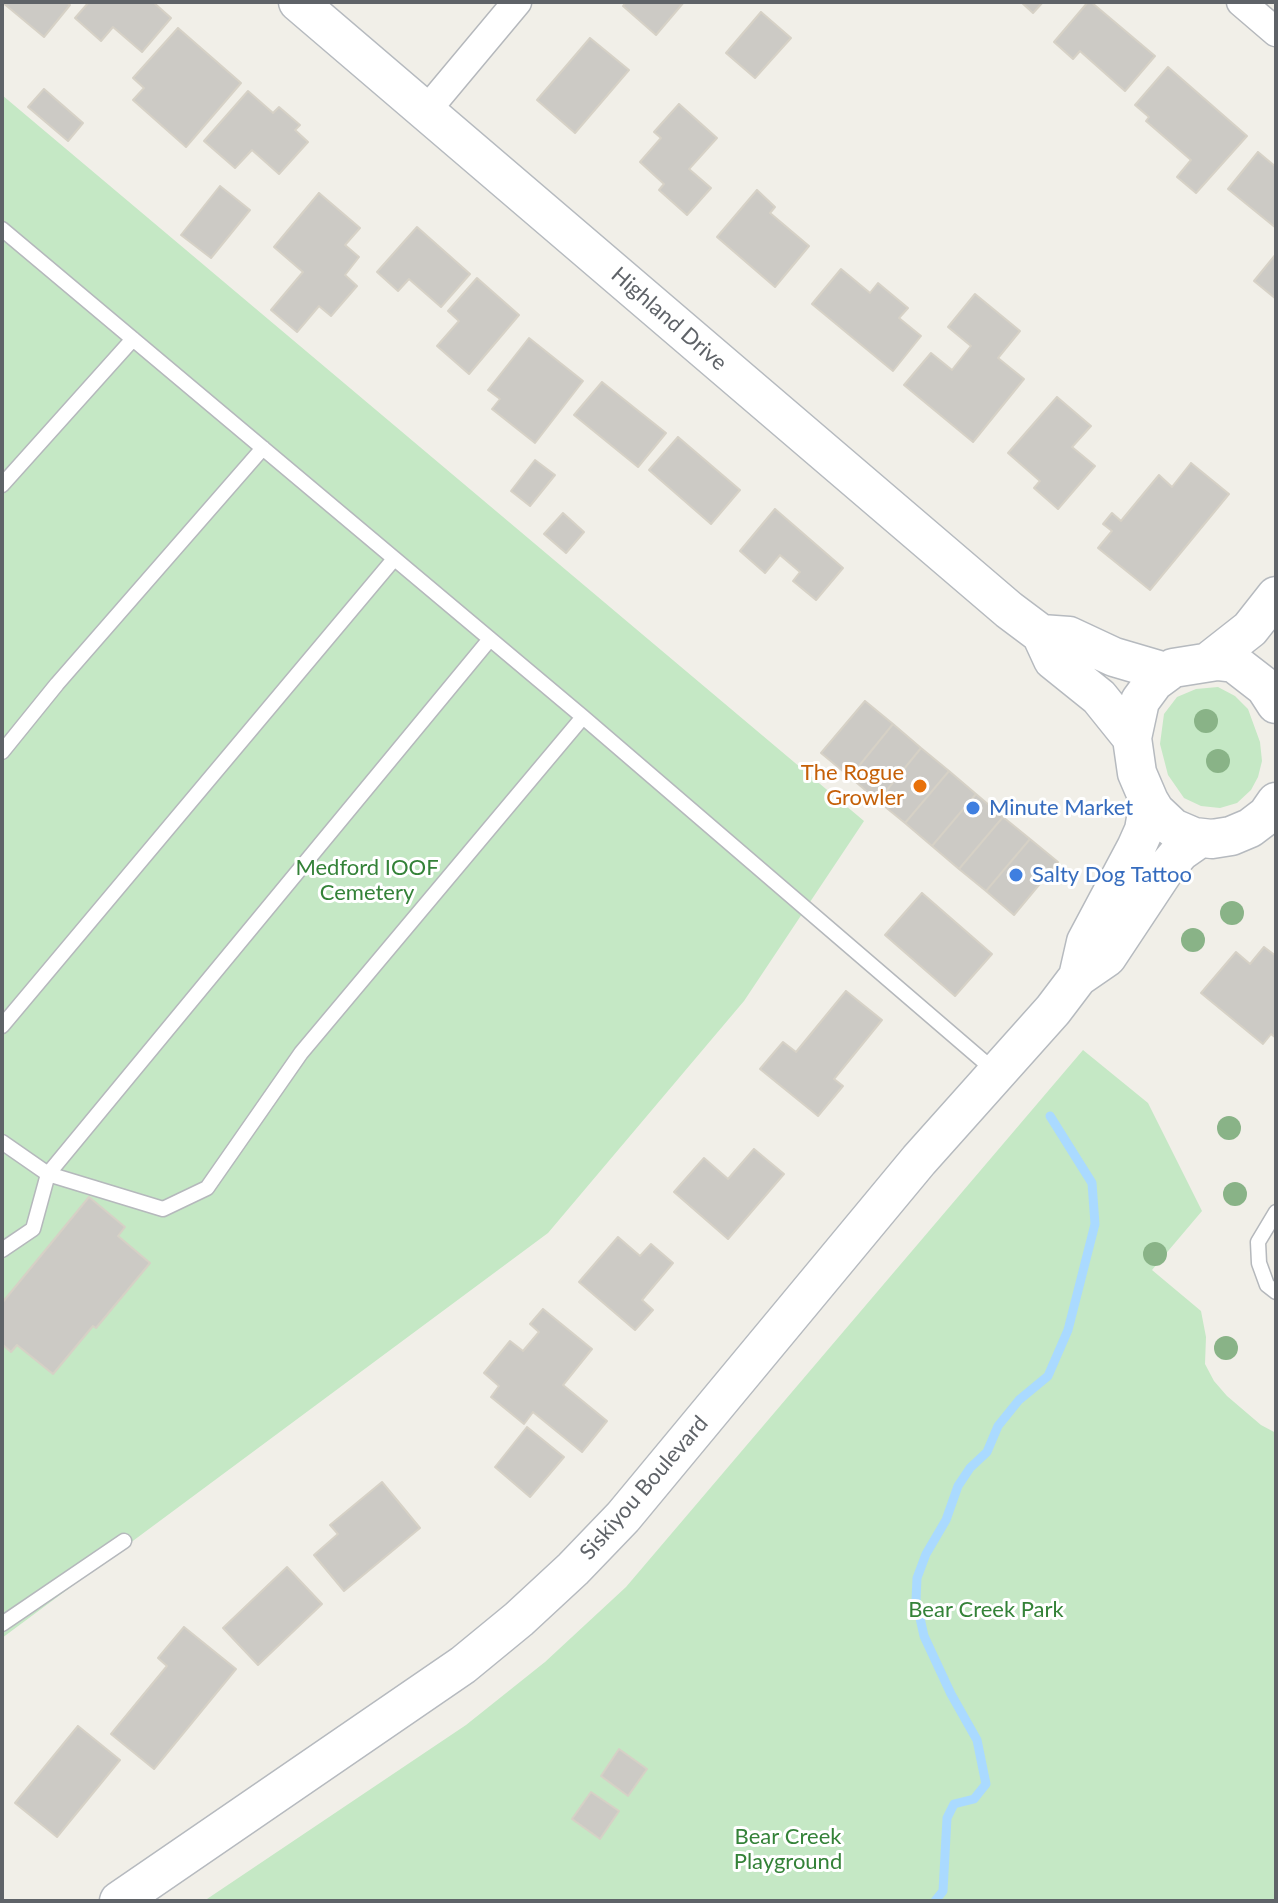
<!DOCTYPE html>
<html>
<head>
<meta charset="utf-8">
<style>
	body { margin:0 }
	#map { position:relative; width:1278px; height:1903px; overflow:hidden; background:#f1efe8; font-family:Lato,sans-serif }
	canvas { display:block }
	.frame { position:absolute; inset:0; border:4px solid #5f6368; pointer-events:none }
</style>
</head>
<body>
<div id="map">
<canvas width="1278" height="1903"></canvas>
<div class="frame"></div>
</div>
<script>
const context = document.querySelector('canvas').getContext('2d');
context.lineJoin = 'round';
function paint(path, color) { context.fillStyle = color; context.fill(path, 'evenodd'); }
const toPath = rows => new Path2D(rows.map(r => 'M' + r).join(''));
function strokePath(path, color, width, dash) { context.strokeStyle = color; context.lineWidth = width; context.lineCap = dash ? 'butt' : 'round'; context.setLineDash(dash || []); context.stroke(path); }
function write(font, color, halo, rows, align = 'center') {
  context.font = font + ' Lato,sans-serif'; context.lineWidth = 6; context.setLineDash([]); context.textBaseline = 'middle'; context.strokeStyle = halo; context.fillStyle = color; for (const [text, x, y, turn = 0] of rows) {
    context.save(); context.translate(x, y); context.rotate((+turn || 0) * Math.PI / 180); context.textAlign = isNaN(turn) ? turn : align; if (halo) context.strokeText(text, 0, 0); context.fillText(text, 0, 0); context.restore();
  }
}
paint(toPath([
	[2,95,864,821,744,1001,548,1233,2,1638],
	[1218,687,1235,696,1248,709,1260,742,1262,761,1258,777,1251,790,1237,803,1220,808,1201,806,1184,798,1168,775,1160,744,1164,714,1177,697,1196,689],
	[1083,1050,1148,1103,1202,1211,1152,1270,1201,1311,1206,1337,1205,1364,1214,1381,1227,1396,1261,1425,1276,1433,1276,1901,204,1901,466,1725,545,1662,626,1587]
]), '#c5e8c5');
strokePath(toPath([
	[935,1901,943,1891,947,1818,954,1804,974,1799,986,1784,977,1740,951,1694,924,1636,916,1600,917,1578,926,1554,946,1520,958,1486,970,1468,987,1452,998,1426,1019,1400,1048,1376,1068,1330,1095,1224,1092,1183,1050,1116]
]), '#aadaff', 9);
const building = toPath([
	[2,2,66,2,70,5,44,37,2,2],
	[89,2,153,2,171,18,142,52,113,27,101,41,75,18,89,2],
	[626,2,684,2,656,35,623,6,626,2],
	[1021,2,1043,2,1033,13,1021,2],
	[1088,2,1091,2,1155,56,1125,91,1080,51,1073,59,1054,42,1088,2],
	[761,12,791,38,755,78,726,53,761,12],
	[178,28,241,83,186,147,133,100,144,88,133,78,178,28],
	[590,38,629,70,575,133,537,100,590,38],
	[1168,67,1247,136,1196,193,1177,177,1191,160,1146,121,1149,117,1135,105,1168,67],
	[44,89,83,123,68,141,28,107,44,89],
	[248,91,273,113,279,107,300,125,295,130,308,142,279,174,252,150,235,168,204,141,248,91],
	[679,104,717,138,689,169,711,188,687,215,659,190,664,184,640,162,661,138,654,132,679,104],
	[1258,152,1276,167,1276,228,1228,189,1258,152],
	[220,186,250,210,211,258,181,235,220,186],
	[757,190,775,207,770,213,809,246,775,287,717,237,757,190],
	[319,193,360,228,345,245,359,257,345,275,357,286,331,316,319,306,297,332,271,310,303,272,274,247,319,193],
	[417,227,470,274,441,307,409,279,398,291,377,272,417,227],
	[1276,254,1276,299,1254,281,1276,254],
	[841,269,870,293,878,283,908,308,899,318,921,336,893,371,812,304,841,269],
	[477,278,519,315,469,374,437,346,459,321,448,311,477,278],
	[975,294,1020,331,998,358,1024,379,973,442,904,385,931,353,952,370,971,346,948,327,975,294],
	[529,338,583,381,535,443,492,409,500,399,488,390,529,338],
	[602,382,666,433,638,467,574,415,602,382],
	[1057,397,1091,426,1072,447,1095,466,1058,509,1034,488,1040,481,1008,453,1057,397],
	[678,437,740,490,711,524,649,470,678,437],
	[535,460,555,475,530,506,511,491,535,460],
	[1191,463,1229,494,1150,590,1098,548,1112,531,1103,524,1112,513,1121,521,1159,475,1172,487,1191,463],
	[775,509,843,568,816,600,793,581,800,572,780,555,765,573,740,551,775,509],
	[563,513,584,532,566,553,544,534,563,513],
	[865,701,893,724,850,777,821,753,865,701],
	[893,724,921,748,878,801,850,777,893,724],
	[921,748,949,771,905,823,878,801,921,748],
	[949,771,976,794,932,846,905,823,949,771],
	[976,794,1003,817,959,869,932,846,976,794],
	[1003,817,1030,839,986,891,959,869,1003,817],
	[1030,839,1058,862,1014,915,986,891,1030,839],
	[922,893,992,954,955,996,885,935,922,893],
	[1264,947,1276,956,1276,1038,1271,1034,1263,1044,1201,993,1236,952,1250,964,1264,947],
	[846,991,882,1020,834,1079,843,1086,818,1116,760,1069,783,1042,796,1052,846,991],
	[754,1149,784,1174,728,1239,674,1192,704,1158,728,1179,754,1149],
	[89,1197,125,1227,118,1236,150,1263,96,1328,93,1326,53,1374,17,1345,11,1352,2,1344,2,1303,89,1197],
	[618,1237,640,1256,651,1244,673,1263,642,1300,653,1310,635,1330,579,1282,618,1237],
	[543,1309,592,1349,563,1385,607,1421,582,1452,533,1412,524,1424,491,1397,499,1386,484,1373,510,1341,523,1351,539,1332,530,1324,543,1309],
	[527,1427,564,1457,530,1497,495,1467,527,1427],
	[382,1482,420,1528,344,1591,314,1555,338,1534,330,1525,382,1482],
	[287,1567,322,1604,258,1665,223,1628,287,1567],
	[184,1627,236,1669,154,1769,111,1734,167,1666,158,1658,184,1627],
	[78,1726,120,1760,57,1837,15,1803,78,1726],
	[619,1749,647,1769,628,1796,601,1776,619,1749],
	[591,1792,619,1811,600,1839,572,1819,591,1792]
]);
paint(building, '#cccac5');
strokePath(building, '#d6d1c6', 2);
const lane = toPath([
	[2,229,583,717,996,1072],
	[2,485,133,339],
	[2,752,57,684,263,448],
	[2,1026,394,559],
	[2,1142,48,1174,163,1209,207,1188,301,1053,583,717],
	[1276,1212,1258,1242,1259,1263,1267,1285,1276,1292],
	[2,1250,33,1229,48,1174,490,639],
	[2,1624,124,1541]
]);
const street = toPath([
	[1241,2,1276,32],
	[426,111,517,2]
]);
const secondary = toPath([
	[298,2,1009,610,1041,634,1053,660,1099,697,1132,738],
	[1041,634,1069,636,1114,657,1165,672],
	[1208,662,1250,629,1276,596],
	[1276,704,1265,687,1234,663,1217,661,1173,668,1154,682,1140,701,1132,738,1137,773,1149,801,1155,811,1173,828,1194,837,1212,839,1231,836,1250,828,1267,815,1276,802],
	[1078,977,1086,942,1136,848,1144,830,1149,801],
	[119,1901,463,1665,519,1619,573,1569,623,1517,919,1160,1053,1010,1078,977,1107,957,1164,871,1180,852,1200,838]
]);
strokePath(lane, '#b5b8bc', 17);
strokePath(street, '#b5b8bc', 31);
strokePath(secondary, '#b6babf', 41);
strokePath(lane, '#fff', 14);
strokePath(street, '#fff', 28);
strokePath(secondary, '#fff', 38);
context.fillStyle = '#89b387';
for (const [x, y] of [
	[1206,721],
	[1218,761],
	[1232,913],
	[1193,940],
	[1229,1128],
	[1235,1194],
	[1155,1254],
	[1226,1348]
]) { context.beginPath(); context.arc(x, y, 12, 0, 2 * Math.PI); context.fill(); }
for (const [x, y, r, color] of [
	[920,786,8,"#e8710a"],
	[973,808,8,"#3f7fe0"],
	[1016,875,8,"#3f7fe0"]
]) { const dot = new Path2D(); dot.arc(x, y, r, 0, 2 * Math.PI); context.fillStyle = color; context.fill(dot); strokePath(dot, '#fff', 3); }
write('22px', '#5f6368', '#fff', [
	["Highland Drive",669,319,41],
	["Siskiyou Boulevard",644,1488,-49]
]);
write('22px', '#c56008', '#fff', [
	["The Rogue",904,773],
	["Growler",904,798]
], 'right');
write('22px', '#366cbe', '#fff', [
	["Minute Market",989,808],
	["Salty Dog Tattoo",1032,875]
], 'left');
write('22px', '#348238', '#fff', [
	["Medford IOOF",367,868],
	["Cemetery",367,893],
	["Bear Creek Park",986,1610],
	["Bear Creek",788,1837],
	["Playground",788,1862]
]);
</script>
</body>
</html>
